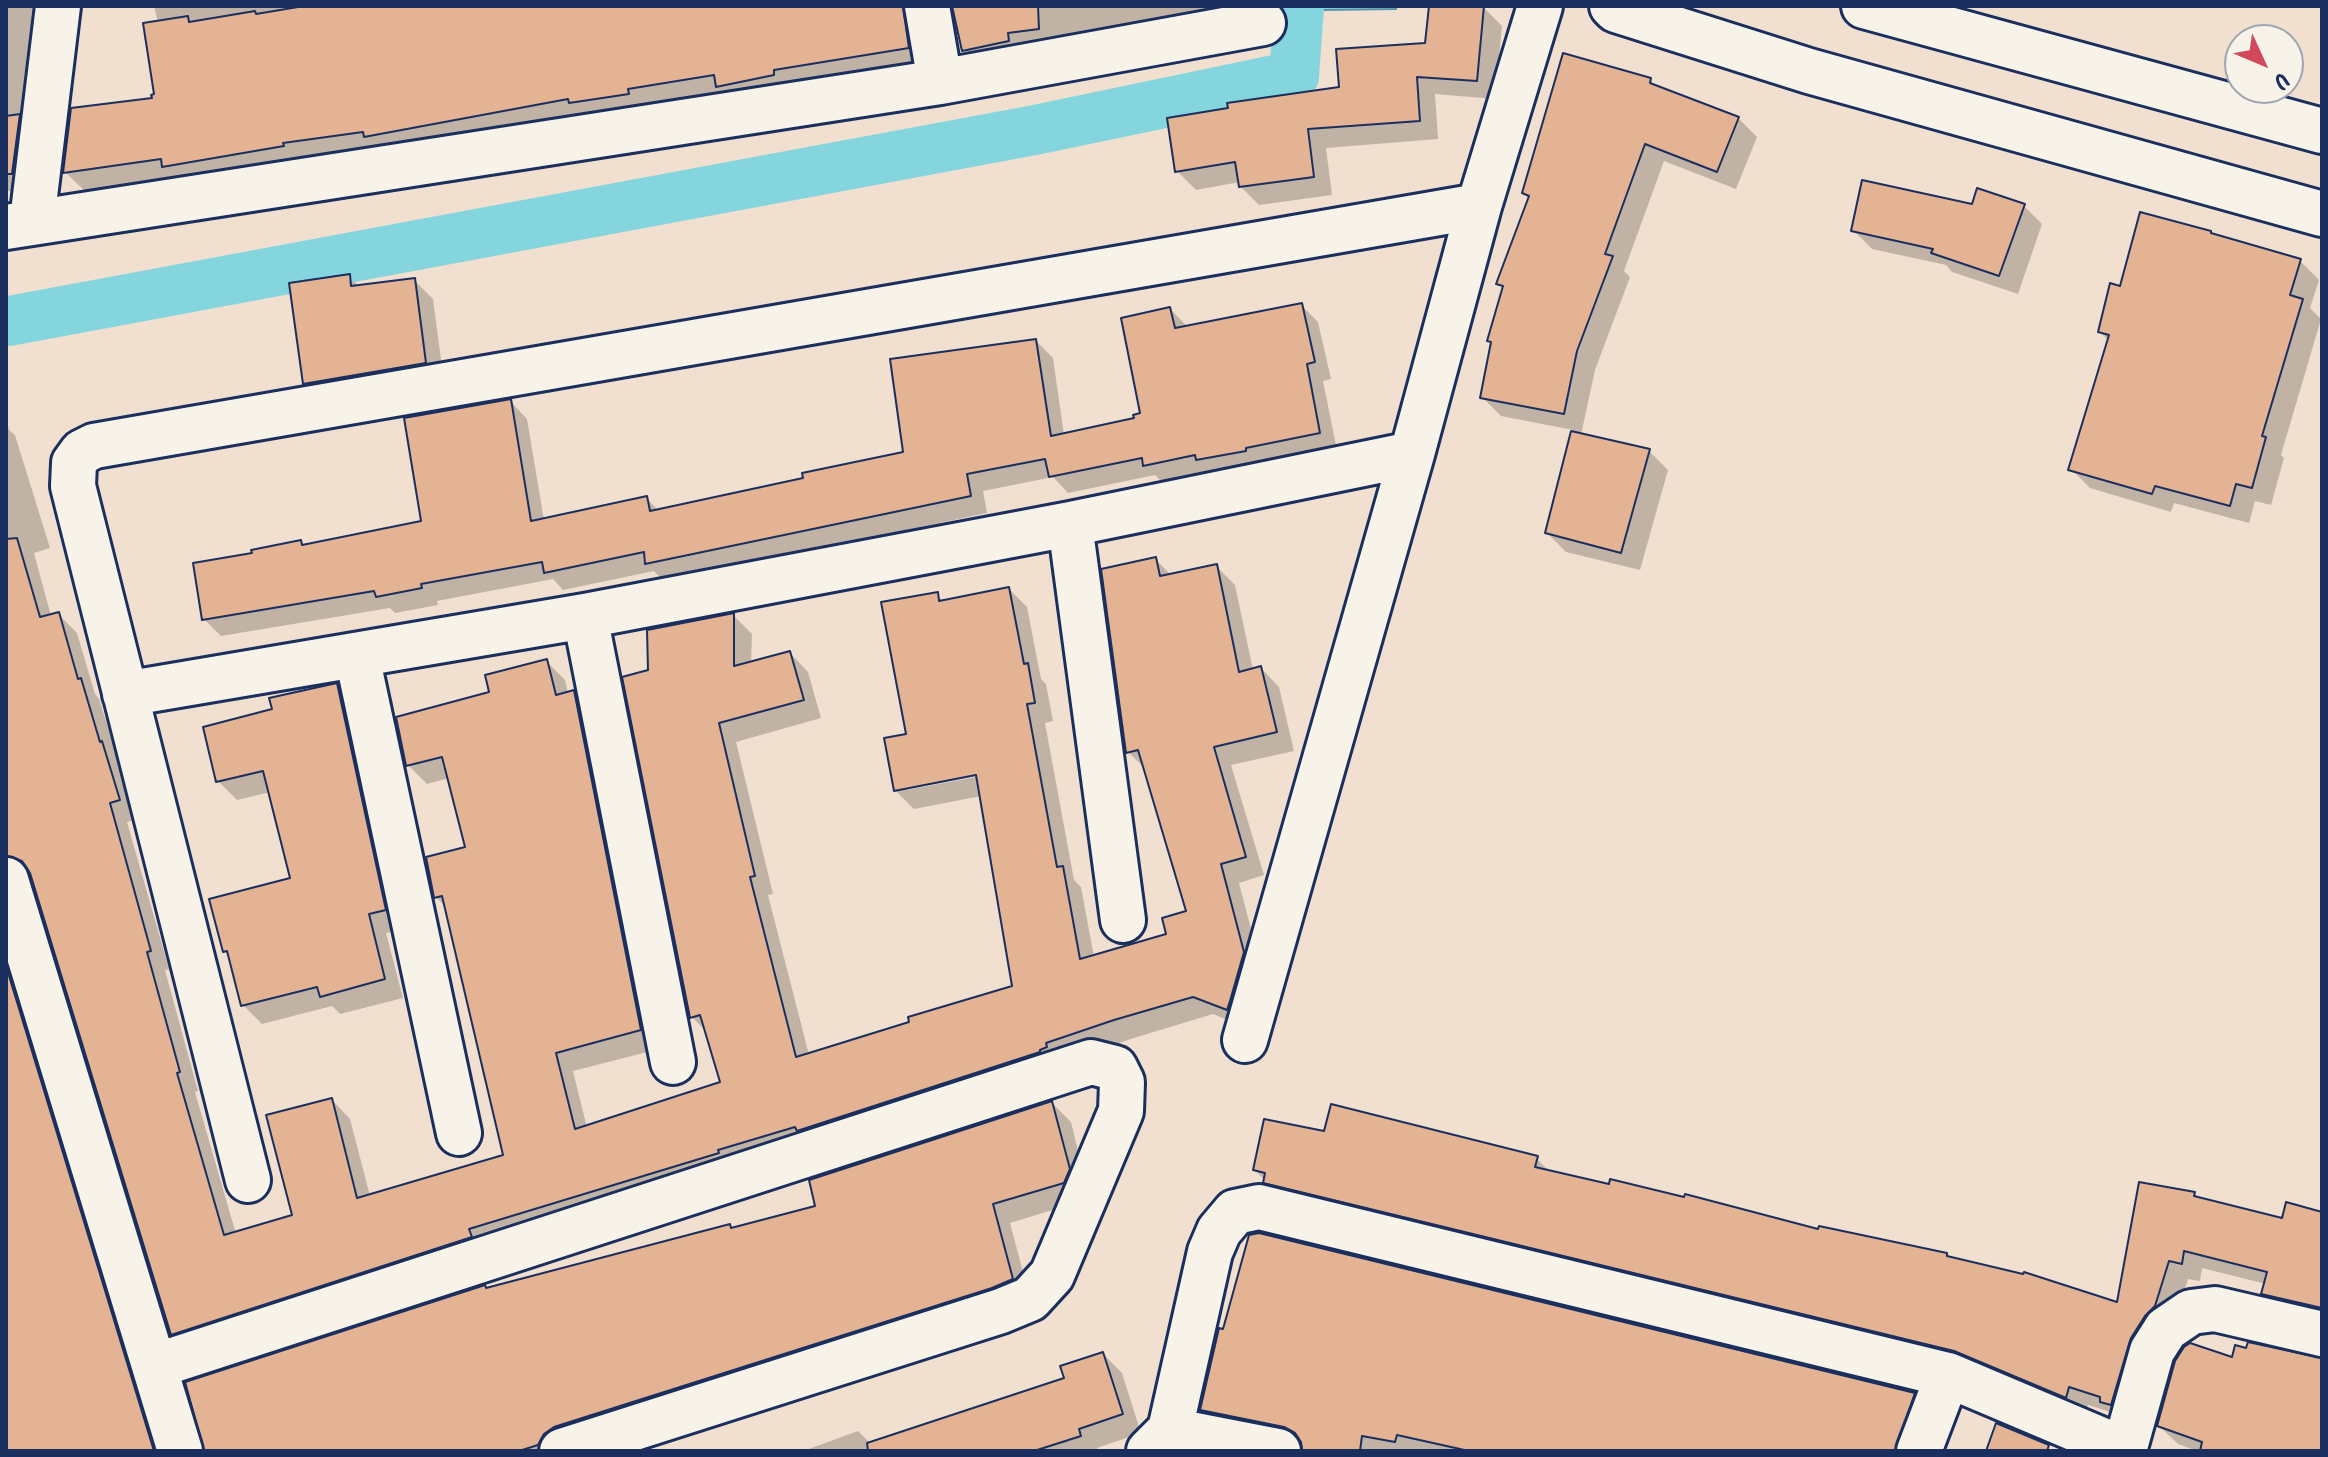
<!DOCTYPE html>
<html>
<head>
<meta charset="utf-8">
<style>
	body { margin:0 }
	#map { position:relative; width:2328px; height:1457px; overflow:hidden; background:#f1e0cf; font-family:Kalam,sans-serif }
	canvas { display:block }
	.frame { position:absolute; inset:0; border:8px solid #1b2f5e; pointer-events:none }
	.north { position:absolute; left:2224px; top:24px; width:80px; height:80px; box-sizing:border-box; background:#f7f3e8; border:2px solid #9fa5b1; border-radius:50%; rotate:134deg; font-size:22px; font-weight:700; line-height:32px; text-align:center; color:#1b2f5e }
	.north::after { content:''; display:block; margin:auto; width:28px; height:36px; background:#d1495b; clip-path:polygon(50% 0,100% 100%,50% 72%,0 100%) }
</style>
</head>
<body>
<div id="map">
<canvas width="2328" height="1457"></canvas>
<div class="frame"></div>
<div class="north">U</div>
</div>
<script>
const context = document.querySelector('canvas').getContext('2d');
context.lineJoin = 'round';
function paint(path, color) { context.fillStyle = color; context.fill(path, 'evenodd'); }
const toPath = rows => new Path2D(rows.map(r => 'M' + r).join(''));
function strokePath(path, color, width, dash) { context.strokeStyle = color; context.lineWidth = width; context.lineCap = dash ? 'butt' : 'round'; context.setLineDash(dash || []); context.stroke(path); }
const water = toPath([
	[1321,6,1396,6,1396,9,1321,10,1321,6]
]);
paint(water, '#84d5dd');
strokePath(water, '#5a93aa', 2);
paint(toPath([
	[6,6,49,6,31,192,6,191],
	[154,6,929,6,926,66,182,185,175,178,84,190,65,172,156,96,158,23],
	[955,6,1229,6,1231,14,1187,22,1092,31,1093,33,1023,43,1027,59,982,68,963,50],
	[1431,6,1483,7,1502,26,1495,99,1435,94,1438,139,1326,148,1332,195,1259,205,1241,187,1240,182,1196,190,1177,171,1427,44],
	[1650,80,1659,89,1738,118,1757,137,1736,189,1664,161,1624,271,1630,277,1595,370,1581,435,1649,451,1668,470,1640,570,1566,552,1547,533,1573,430,1501,416,1482,397,1493,344,1489,340,1504,289,1499,283,1530,199,1524,193],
	[2024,206,2042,224,2018,294,1952,272,1946,265,1872,249,1853,230,1973,207],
	[2210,232,2215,237,2300,261,2319,280,2310,308,2321,319,2281,455,2284,458,2271,505,2255,501,2249,523,2174,503,2171,512,2090,488,2071,469,2109,341,2100,332,2121,288],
	[349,277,360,287,414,280,433,299,444,382,324,402,305,383],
	[1301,305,1318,322,1331,379,1323,381,1337,450,1215,476,1211,472,1162,482,1155,475,1068,493,1053,477,983,491,987,513,664,581,654,571,563,590,553,579,437,601,438,605,395,613,390,608,221,636,204,619,254,555,300,543,304,546,423,523,510,401,527,419,544,520,647,499,659,511,805,479,905,453,1036,341,1053,358,1064,435,1136,419,1142,415,1170,309,1187,326],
	[6,418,9,430,15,435,50,548,34,553,51,616,58,614,77,633,95,694,99,699,137,819,127,822,169,969,165,970,198,1091,195,1092,236,1234,294,1216,332,1100,350,1119,370,1196,505,1156,446,907,436,897,467,849,449,778,427,784,408,765,491,694,546,661,565,680,568,694,574,692,592,711,659,1049,573,1071,587,1128,722,1083,707,1032,692,1017,650,671,733,615,752,634,751,663,790,653,808,672,821,718,736,742,773,894,768,895,809,1055,912,1024,1014,988,981,796,914,809,895,790,937,595,944,602,1009,589,1027,607,1041,679,1046,684,1053,721,1045,723,1074,880,1081,887,1094,957,1168,935,1188,913,1146,769,1128,752,1155,559,1172,576,1216,566,1235,585,1253,670,1261,668,1279,687,1294,751,1231,765,1264,875,1239,883,1262,971,1245,1027,1213,1014,1134,1038,191,1352,172,1334,32,874,19,874,6,882],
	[985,771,986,775,907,790,907,786],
	[337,686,356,704,403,929,386,933,403,998,340,1014,332,1006,262,1024,243,1005,230,957,224,951,292,879,270,792,237,800,218,781,274,710],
	[6,927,166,1451,6,1451],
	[1052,1103,1071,1122,1087,1188,1082,1201,1010,1223,1030,1298,564,1451,206,1451,487,1290,730,1226,733,1230,818,1207],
	[1326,1134,1536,1158,1550,1172,1819,1231,1946,1255,1950,1258,2119,1305,2194,1193,2201,1200,2283,1221,2322,1214,2322,1322,2282,1312,2263,1293,2266,1284,2202,1268,2200,1281,2188,1279,2173,1325,2113,1413,2088,1405,2085,1415,1284,1201,1255,1170],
	[1103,1354,1122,1373,1141,1433,1097,1448,1098,1451,803,1451,858,1431,871,1444,1067,1380],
	[2233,1360,2322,1360,2322,1451,2197,1451,2178,1444,2159,1426],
	[1914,1394,1932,1413,1918,1451,1304,1451,1303,1445,1221,1429,1202,1410]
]), '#0003');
strokePath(toPath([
	[9,321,1035,130,1294,76,1299,6]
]), '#84d5dd', 50);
const building = toPath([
	[304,6,903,6,909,48,774,70,774,75,716,87,714,75,628,89,629,94,569,103,568,99,364,137,363,132,283,143,284,146,162,167,161,159,63,173,71,108,152,98,151,95,154,94,143,23,188,16,189,22,255,11,256,14,304,6],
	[952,6,1038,6,1039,29,1008,33,1009,41,962,51,952,6],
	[1429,6,1484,6,1477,81,1417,77,1420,121,1308,129,1314,177,1239,187,1235,162,1175,172,1167,118,1228,108,1227,103,1339,87,1336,49,1425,43,1429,6],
	[1563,53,1651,78,1650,83,1739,117,1717,172,1645,144,1605,254,1613,256,1577,351,1564,414,1480,398,1491,342,1487,341,1503,286,1496,284,1529,196,1522,193,1563,53],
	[20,114,12,174,6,174,6,116,20,114],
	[1862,180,1972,204,1977,188,2025,204,1999,276,1931,253,1933,249,1851,231,1862,180],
	[2140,212,2211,231,2211,233,2301,259,2290,295,2303,299,2262,436,2266,437,2252,488,2236,484,2230,506,2155,486,2152,494,2068,470,2109,335,2098,332,2110,283,2120,286,2140,212],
	[350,274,351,286,415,278,426,363,303,384,289,283,350,274],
	[1302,303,1315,362,1307,364,1320,433,1246,448,1246,451,1196,460,1195,455,1143,466,1142,458,1049,477,1045,459,967,474,971,496,645,564,644,552,544,573,542,562,421,584,422,588,376,597,374,591,202,620,193,563,252,553,251,550,301,540,302,545,421,521,404,418,511,399,531,521,647,496,650,511,803,478,802,473,903,452,890,359,1036,339,1051,436,1134,418,1133,415,1140,413,1121,318,1170,307,1175,328,1302,303],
	[1571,431,1650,449,1621,553,1545,533,1571,431],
	[17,538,40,617,59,612,78,679,81,678,100,742,102,741,120,800,110,803,151,951,147,952,180,1072,177,1073,224,1235,292,1215,266,1115,332,1098,357,1198,503,1155,442,896,434,898,426,857,465,847,442,757,406,766,396,717,489,692,485,675,547,659,556,695,574,690,641,1030,556,1053,575,1129,720,1082,700,1015,690,1018,622,677,648,670,647,630,734,613,734,666,790,651,804,700,719,723,755,876,750,877,796,1057,909,1022,908,1017,1012,986,976,775,894,791,884,738,906,734,881,602,938,592,939,601,1009,587,1024,664,1028,663,1035,703,1027,704,1057,867,1063,866,1080,959,1166,934,1162,918,1186,911,1138,750,1126,753,1101,569,1156,557,1160,576,1217,564,1239,672,1261,666,1277,732,1214,747,1246,857,1221,864,1244,952,1230,1001,1227,1010,1193,997,1114,1020,1046,1043,1047,1047,1040,1050,1040,1052,797,1131,795,1127,718,1150,719,1153,469,1229,472,1237,171,1335,30,873,22,861,6,856,6,539,17,538],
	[337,683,386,910,369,914,385,979,320,997,317,987,241,1006,227,951,223,952,209,899,290,878,263,771,216,782,203,727,272,709,269,698,337,683],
	[6,966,154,1451,6,1451,6,966],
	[1052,1101,1070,1169,1064,1183,993,1204,1013,1279,992,1288,554,1427,544,1434,538,1445,519,1451,204,1451,185,1382,485,1285,486,1288,730,1224,731,1228,815,1206,809,1180,1052,1101],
	[1331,1104,1538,1156,1535,1167,1609,1184,1610,1179,1684,1197,1685,1194,1818,1229,1819,1226,1947,1253,1947,1256,2023,1274,2024,1272,2117,1302,2139,1182,2195,1192,2194,1196,2282,1218,2286,1202,2322,1212,2322,1308,2261,1294,2267,1272,2184,1251,2182,1264,2169,1261,2155,1306,2145,1316,2131,1338,2111,1405,2100,1402,2100,1397,2069,1387,2066,1398,1954,1351,1263,1183,1265,1173,1253,1170,1264,1119,1324,1131,1331,1104],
	[1259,1233,1915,1393,1895,1451,1469,1451,1397,1435,1395,1442,1362,1436,1360,1451,1302,1451,1301,1442,1295,1433,1284,1427,1200,1410,1219,1328,1223,1329,1249,1235,1259,1233],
	[2248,1342,2322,1358,2322,1451,2200,1451,2202,1442,2157,1426,2175,1361,2184,1347,2190,1343,2232,1357,2235,1345,2246,1348,2248,1342],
	[1103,1352,1123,1414,1079,1429,1081,1436,1034,1451,868,1451,867,1443,1064,1378,1060,1366,1103,1352],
	[1996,1423,2049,1445,2047,1451,1986,1451,1996,1423]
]);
paint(building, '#e3b394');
strokePath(building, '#1b2f5e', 2);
const street = toPath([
	[927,6,940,82],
	[1612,6,1616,10,1809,71,2322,214],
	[1864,6,2322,131],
	[32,221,58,6],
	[6,227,940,82,1263,23],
	[1070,524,1123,920],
	[585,616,673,1062],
	[357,656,459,1133],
	[125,694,585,616,1070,524,1412,454],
	[6,880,180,1451],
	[1245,1040,1412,454,1479,206,1540,6],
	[248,1180,73,486,74,463,82,452,94,446,1479,206],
	[155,1366,1091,1062,1115,1068,1122,1082,1121,1111,1052,1275,1030,1299,1001,1311,562,1451],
	[1170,1430,1278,1451],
	[1149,1451,1170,1430,1210,1252,1219,1231,1235,1212,1259,1207,1948,1375,2123,1449],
	[1919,1451,1948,1375],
	[2124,1451,2152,1351,2166,1329,2191,1312,2215,1309,2322,1334]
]);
strokePath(street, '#1b2f5e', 50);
strokePath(street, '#f7f3e8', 44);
</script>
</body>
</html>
